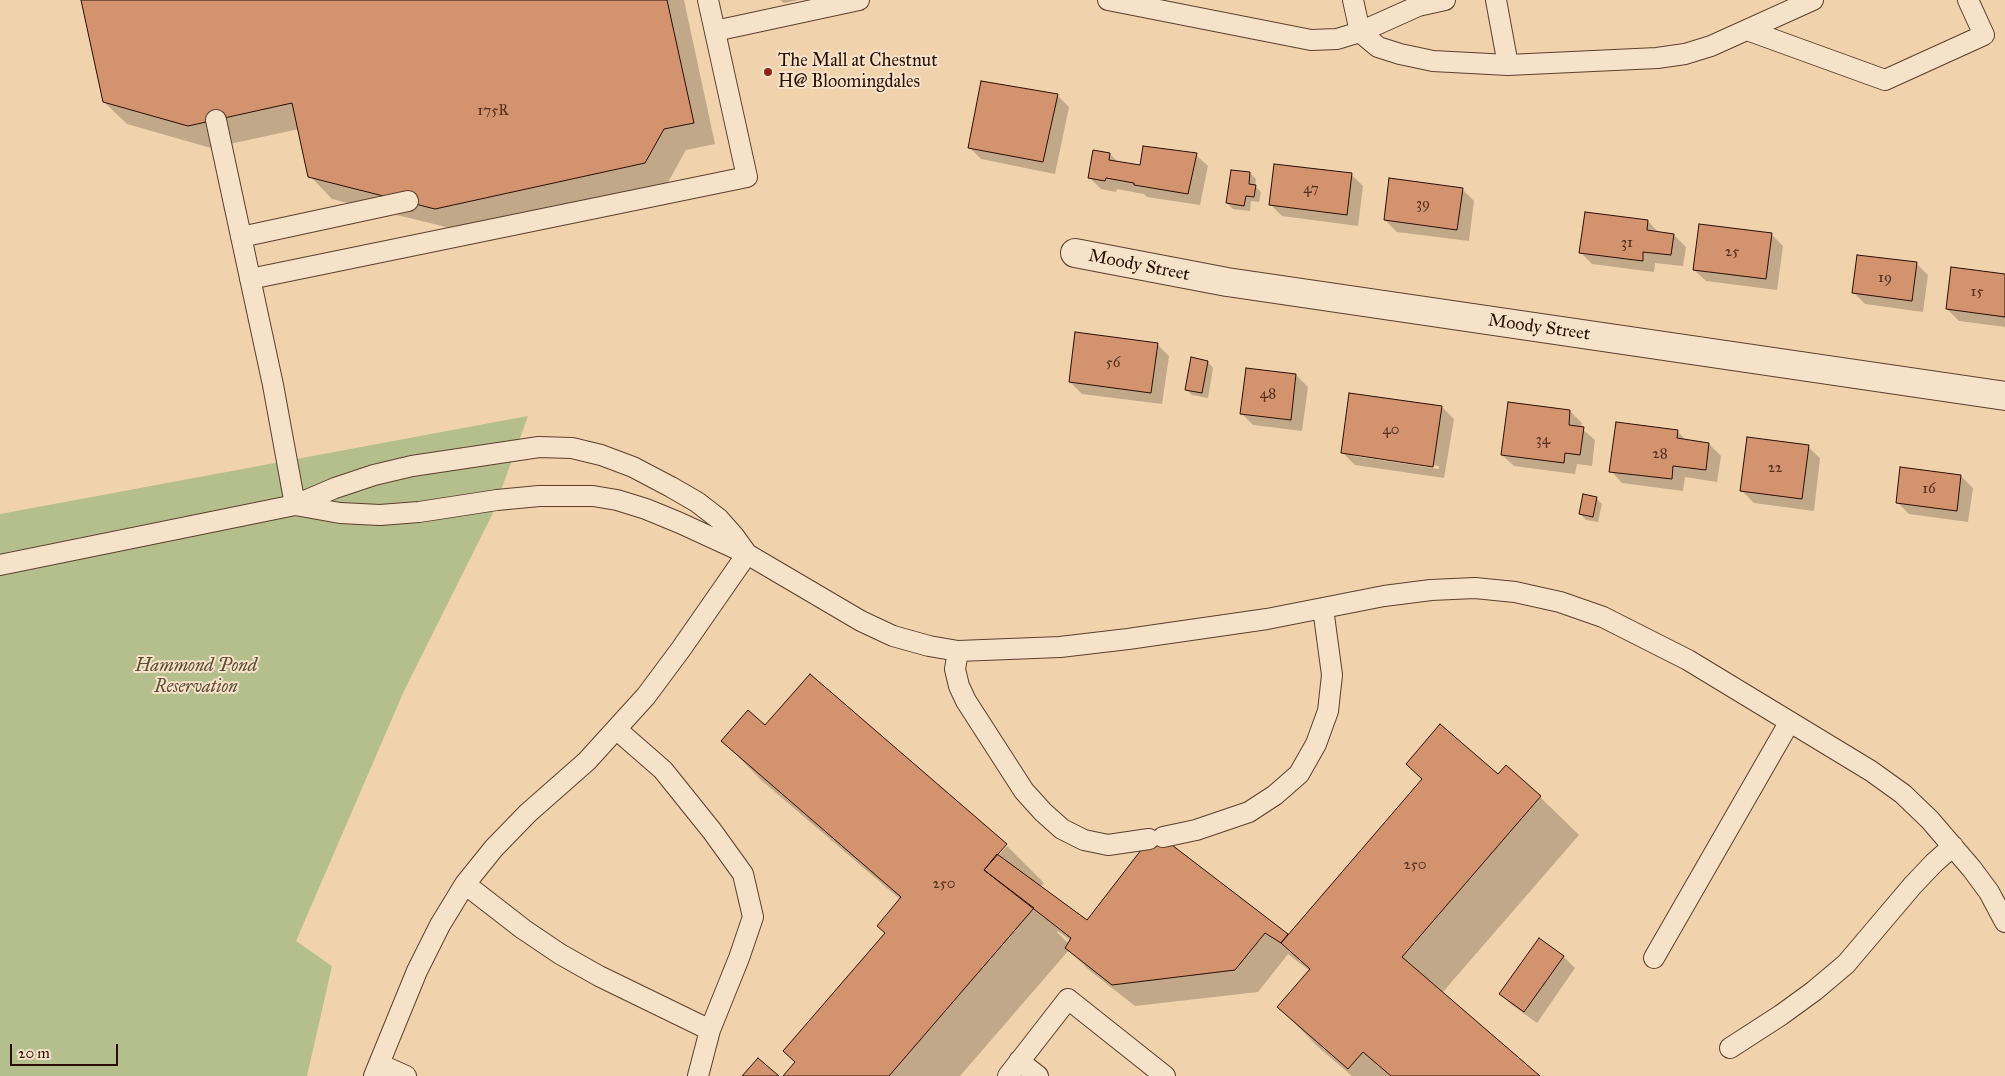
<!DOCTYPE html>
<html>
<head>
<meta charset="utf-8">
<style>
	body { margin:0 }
	#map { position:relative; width:2005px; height:1076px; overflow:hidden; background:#f0d3ac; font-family:"IM FELL Great Primer",serif }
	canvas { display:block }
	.scale { position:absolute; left:10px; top:1044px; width:108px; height:22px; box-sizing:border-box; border:2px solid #2a0e03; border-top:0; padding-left:6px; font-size:15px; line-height:18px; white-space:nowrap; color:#2a0e03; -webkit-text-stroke:4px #f5e2c9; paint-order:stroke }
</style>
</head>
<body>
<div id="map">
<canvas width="2005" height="1076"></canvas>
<div class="scale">20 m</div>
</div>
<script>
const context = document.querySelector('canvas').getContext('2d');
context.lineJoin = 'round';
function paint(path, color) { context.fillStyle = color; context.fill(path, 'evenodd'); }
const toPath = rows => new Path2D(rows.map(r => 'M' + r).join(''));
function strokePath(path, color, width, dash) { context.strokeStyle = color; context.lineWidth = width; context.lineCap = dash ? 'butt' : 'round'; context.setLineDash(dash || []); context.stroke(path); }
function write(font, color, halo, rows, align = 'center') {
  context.font = font + ' "IM FELL Great Primer",serif'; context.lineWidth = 4; context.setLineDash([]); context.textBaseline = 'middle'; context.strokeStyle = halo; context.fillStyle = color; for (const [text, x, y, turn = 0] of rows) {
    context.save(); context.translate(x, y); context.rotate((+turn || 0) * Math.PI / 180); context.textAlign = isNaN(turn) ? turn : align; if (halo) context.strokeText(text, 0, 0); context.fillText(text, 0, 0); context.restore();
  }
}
paint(toPath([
	[528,416,492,515,404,691,296,941,332,966,307,1076,0,1076,0,514]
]), '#b5be8d');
paint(toPath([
	[82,0,684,0,715,144,686,150,667,184,458,230,332,199,310,176,299,129,211,148,127,124,104,102],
	[780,0,799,0,784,3],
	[1057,95,1069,107,1055,174,981,159,969,147],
	[1110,154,1119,163,1141,167,1196,155,1208,166,1200,205,1147,197,1144,194,1117,189,1116,192,1101,189,1089,177],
	[1250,173,1256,179,1255,186,1261,192,1259,202,1251,201,1250,211,1233,209,1227,203],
	[1352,175,1363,186,1358,226,1282,216,1270,204],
	[1462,189,1474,201,1469,241,1397,232,1385,220],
	[1648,221,1659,233,1674,235,1686,247,1683,266,1655,263,1654,272,1592,264,1580,252],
	[1771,234,1783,246,1777,290,1706,281,1694,270],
	[1917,264,1928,275,1923,312,1865,304,1853,292],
	[2005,275,2005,327,1959,321,1947,309],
	[1157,344,1169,356,1162,404,1082,394,1070,382],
	[1208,362,1213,368,1208,398,1192,395,1186,389],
	[1296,375,1308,387,1302,431,1253,425,1241,413],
	[1350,394,1442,407,1454,419,1444,478,1355,465,1343,453],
	[1354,454,1439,466,1439,469,1354,456],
	[1570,411,1582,423,1581,428,1595,440,1592,466,1577,464,1575,474,1514,466,1502,455],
	[1677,431,1687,441,1709,444,1721,456,1717,482,1685,477,1683,491,1622,483,1611,471],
	[1808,447,1820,458,1814,511,1754,503,1742,491],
	[1961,476,1973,488,1968,522,1909,514,1897,502],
	[1596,498,1602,504,1598,522,1586,520,1580,514],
	[765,727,1006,845,1044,883,1040,888,1087,922,1155,833,1288,936,1498,776,1506,766,1540,797,1579,835,1442,993,1538,1076,1352,1076,1317,1046,1279,1007,1310,971,1288,954,1258,992,1135,1006,1089,970,1069,950,960,1076,785,1076,796,1063,886,933,901,900,761,780,723,741],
	[1005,844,1007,846,998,856,996,855],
	[1058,931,1071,941,1069,944,1057,932],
	[1539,939,1564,957,1575,968,1537,1023,1512,1005,1500,994]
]), '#0003');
const building = toPath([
	[81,0,667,0,694,123,664,129,645,163,435,209,308,177,292,103,188,126,103,102,81,0],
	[981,81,1058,94,1043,162,968,148,981,81],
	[1143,146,1197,153,1188,194,1134,185,1134,183,1106,178,1105,181,1088,178,1093,150,1110,153,1109,160,1140,165,1143,146],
	[1274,164,1352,173,1347,215,1269,205,1274,164],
	[1231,170,1250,172,1249,184,1256,185,1254,197,1246,196,1244,206,1226,203,1231,170],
	[1389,178,1463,188,1457,230,1384,220,1389,178],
	[1585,212,1648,220,1647,230,1674,234,1671,255,1643,252,1643,261,1579,253,1585,212],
	[1699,224,1772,233,1766,279,1693,270,1699,224],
	[1857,255,1917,262,1912,301,1852,293,1857,255],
	[1951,267,2005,274,2005,317,1946,309,1951,267],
	[1075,332,1158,343,1151,393,1069,382,1075,332],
	[1191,357,1208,361,1202,393,1185,390,1191,357],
	[1246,368,1296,374,1291,420,1240,414,1246,368],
	[1349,393,1442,406,1433,467,1341,453,1349,393],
	[1508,402,1570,410,1569,425,1584,427,1580,455,1565,453,1564,463,1501,455,1508,402],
	[1616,422,1678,430,1677,438,1709,443,1706,470,1673,466,1672,479,1609,472,1616,422],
	[1747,437,1809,445,1802,499,1740,491,1747,437],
	[1900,467,1961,475,1957,511,1896,503,1900,467],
	[1583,494,1597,497,1593,517,1579,514,1583,494],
	[810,674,1007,844,984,870,1034,908,889,1076,783,1076,795,1062,783,1051,885,933,877,926,901,897,721,741,748,710,765,725,810,674],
	[1440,724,1498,774,1506,765,1541,796,1402,957,1540,1076,1391,1076,1363,1052,1348,1069,1277,1007,1310,969,1281,943,1422,779,1406,764,1440,724],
	[1155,832,1288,934,1281,943,1265,933,1235,970,1112,985,1065,948,1071,938,984,870,997,854,1087,920,1155,832],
	[1539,938,1564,956,1524,1012,1499,994,1539,938],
	[758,1058,779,1076,742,1076,758,1058]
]);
paint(building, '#d2936e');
strokePath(building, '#2a0e03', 1);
const service = toPath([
	[1108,0,1311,40,1337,39,1360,32,1418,6,1445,0],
	[1353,0,1360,32,1378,47,1400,54,1433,61,1508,65,1657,58,1685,54,1711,46,1813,0],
	[1496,0,1508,65],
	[1747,30,1885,80,1984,35,1968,0],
	[715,31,859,0],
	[216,120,273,385,295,505],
	[241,237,408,201],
	[250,279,747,177,708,0],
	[295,505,340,513,380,515,419,512,497,500,539,496,593,496,617,500,646,509,680,523,743,552],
	[0,565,295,505,335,488,374,475,412,466,539,447,572,448,601,455,633,467,671,487,697,502,719,519,734,536,747,554],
	[958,651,955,669,959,686,966,701,1024,791,1043,812,1062,829,1084,840,1108,845,1149,839],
	[616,729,663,770,712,831,743,874,753,917,739,958,710,1030,698,1076],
	[1163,837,1196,830,1249,812,1275,795,1299,774,1316,744,1328,711,1332,675,1323,608],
	[465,884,523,929,560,954,599,976,710,1030],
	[1654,958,1789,723],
	[1730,1048,1781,1015,1814,991,1846,964,1913,885,1934,863,1953,846],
	[1019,1061,1038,1076],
	[379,1064,406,1076],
	[374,1076,417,971,440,925,465,884,494,848,528,813,587,761,646,696,681,649,747,554,861,621,893,636,929,646,958,651,1060,647,1128,639,1267,619,1384,596,1431,590,1475,588,1515,592,1560,602,1603,617,1688,660,1871,771,1903,794,1930,820,1972,869,1989,892,2005,922],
	[1008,1076,1068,999,1165,1076]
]);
const minor = toPath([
	[1075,253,1227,282,2005,396]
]);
strokePath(service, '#5c3f2d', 22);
strokePath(minor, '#5c3f2d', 30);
strokePath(service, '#f5e2c9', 20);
strokePath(minor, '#f5e2c9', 28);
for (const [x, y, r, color] of [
	[768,72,5,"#8f2418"]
]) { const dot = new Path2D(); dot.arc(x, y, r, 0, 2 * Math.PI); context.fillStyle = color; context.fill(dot); strokePath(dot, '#f5e2c9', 2); }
write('15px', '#542f1e', null, [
	["175R",493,111],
	["47",1311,189],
	["39",1423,204],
	["31",1627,243],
	["25",1732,252],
	["19",1885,278],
	["15",1977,292],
	["56",1113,363],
	["48",1268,394],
	["40",1391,430],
	["34",1543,440],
	["28",1660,454],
	["22",1775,468],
	["16",1929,489],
	["250",1415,865],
	["250",944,884]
]);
write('18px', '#2a0e03', '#f5e2c9', [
	["The Mall at Chestnut",778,62],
	["H@ Bloomingdales",778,83]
], 'left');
write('18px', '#2a0e03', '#f5e2c9', [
	["Moody Street",1139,266,11],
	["Moody Street",1539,328,8]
]);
write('italic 18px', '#5b4c33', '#f5e2c9', [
	["Hammond Pond",196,667],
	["Reservation",196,688]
]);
</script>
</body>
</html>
